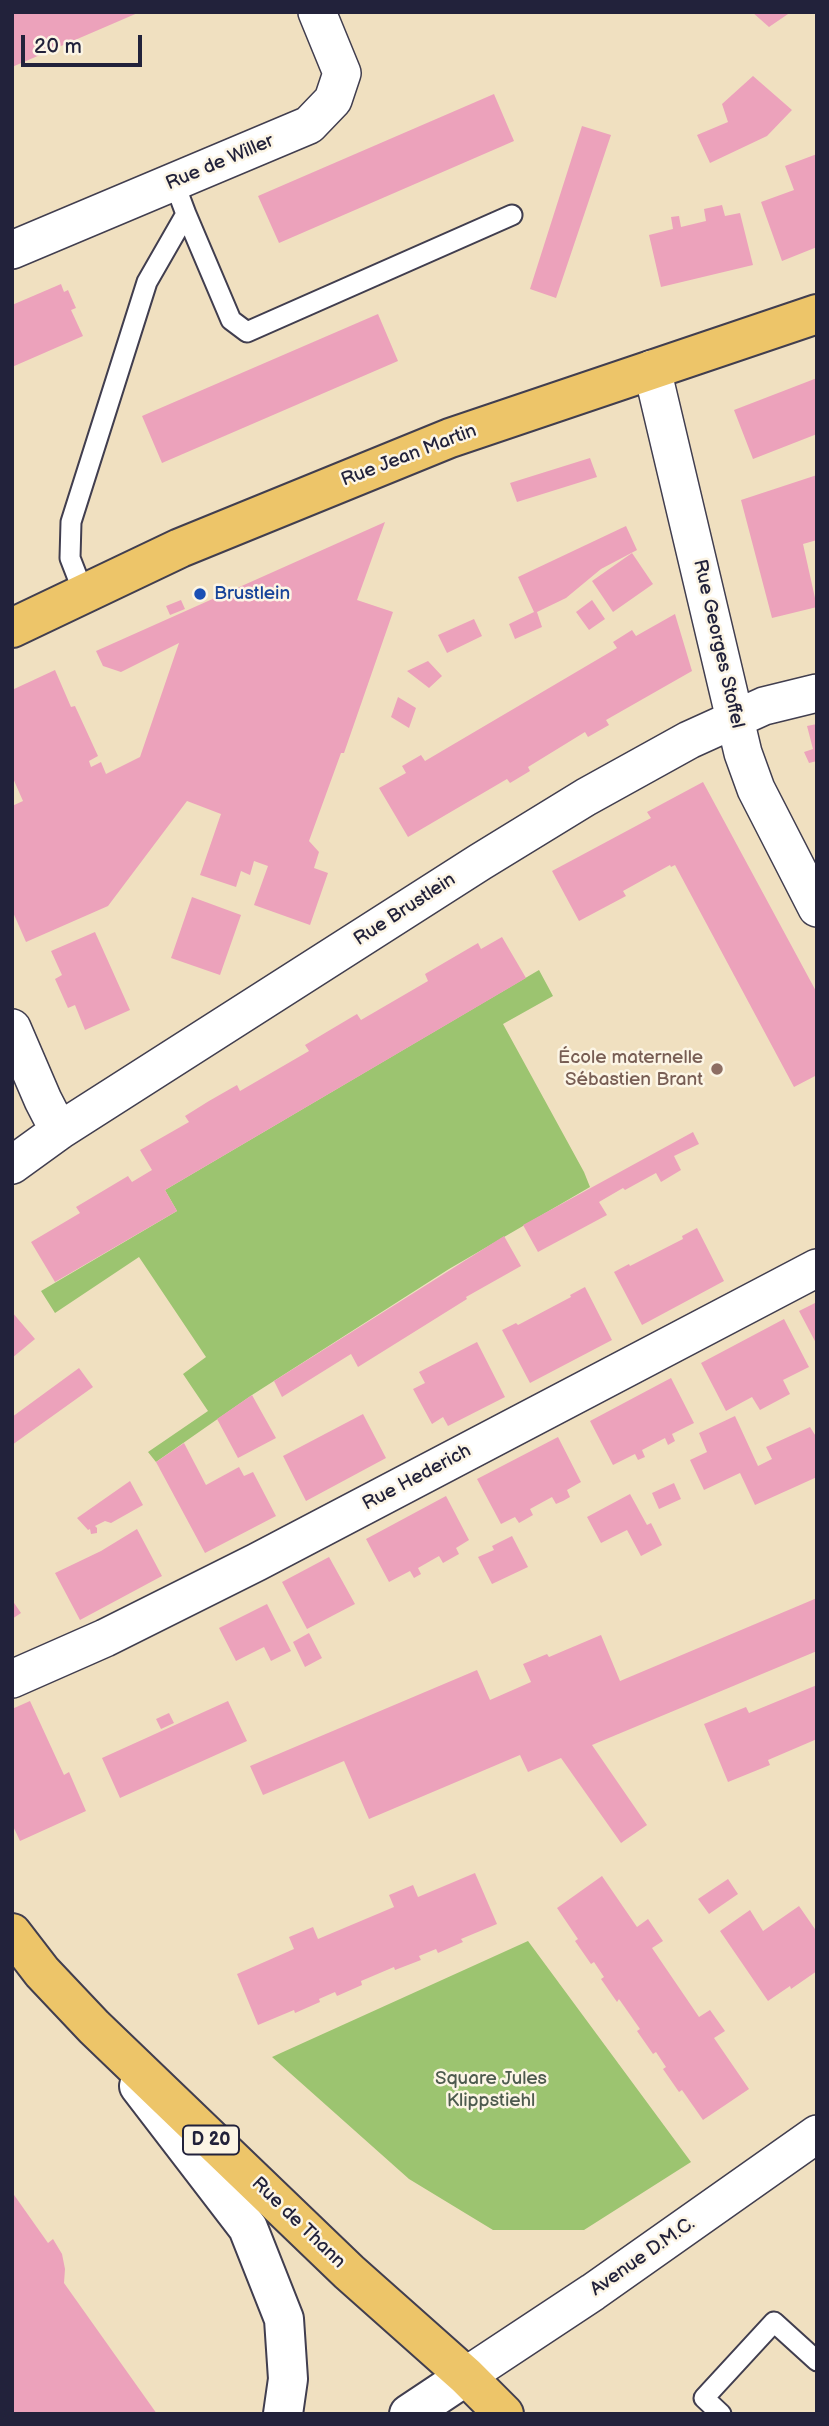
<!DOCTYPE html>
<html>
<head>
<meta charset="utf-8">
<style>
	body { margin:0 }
	#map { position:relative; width:829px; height:2426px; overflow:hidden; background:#f0e0c0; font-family:"Balsamiq Sans",sans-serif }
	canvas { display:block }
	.frame { position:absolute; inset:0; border:14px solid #22223b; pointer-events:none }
	.scale { position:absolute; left:21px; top:35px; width:121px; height:32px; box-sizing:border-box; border:4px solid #22223b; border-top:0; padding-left:9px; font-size:21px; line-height:24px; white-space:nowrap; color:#22223b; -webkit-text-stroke:5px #fcf5e5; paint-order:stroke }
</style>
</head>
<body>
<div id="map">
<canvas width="829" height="2426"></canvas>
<div class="frame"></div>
<div class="scale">20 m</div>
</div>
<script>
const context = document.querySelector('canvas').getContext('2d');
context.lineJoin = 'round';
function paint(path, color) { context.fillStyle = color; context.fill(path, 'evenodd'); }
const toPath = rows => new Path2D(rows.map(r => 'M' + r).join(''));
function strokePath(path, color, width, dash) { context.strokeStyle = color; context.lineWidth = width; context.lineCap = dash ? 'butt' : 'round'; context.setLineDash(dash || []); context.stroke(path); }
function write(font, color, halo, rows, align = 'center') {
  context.font = font + ' "Balsamiq Sans",sans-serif'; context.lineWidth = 5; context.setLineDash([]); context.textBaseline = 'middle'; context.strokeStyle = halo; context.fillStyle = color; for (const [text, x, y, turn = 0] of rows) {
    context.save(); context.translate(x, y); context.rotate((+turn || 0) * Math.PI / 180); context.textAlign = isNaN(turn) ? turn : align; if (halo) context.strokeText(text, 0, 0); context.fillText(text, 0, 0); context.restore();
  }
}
paint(toPath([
	[539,970,553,996,503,1024,584,1172,590,1187,449,1269,252,1395,156,1462,148,1452,208,1411,183,1374,206,1357,139,1257,55,1313,41,1291,177,1211,165,1190],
	[528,1941,691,2162,584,2230,493,2230,409,2179,272,2057]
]), '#9cc470');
paint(toPath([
	[140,12,75,40,12,67,12,13],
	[752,12,791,12,769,27],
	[753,76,792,110,767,136,710,163,697,135,728,122,722,104],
	[494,94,514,141,279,243,258,196],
	[582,126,611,135,556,298,530,289],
	[817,154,817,247,782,261,761,202,794,190,785,166],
	[722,205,725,216,740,213,753,265,661,287,649,235,673,229,671,217,679,216,681,227,706,221,704,209],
	[61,284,64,292,68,290,76,308,71,310,83,336,12,367,12,305],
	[378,314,398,361,162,463,142,416],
	[817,378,817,434,753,459,734,410],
	[590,458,597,477,517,502,510,483],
	[817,475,817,540,803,544,817,607,772,618,741,500],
	[385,522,357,600,393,612,344,753,341,753,309,841,319,852,314,868,328,873,310,925,254,905,268,866,254,861,250,875,241,871,236,887,200,875,221,814,187,801,108,906,26,942,12,910,12,806,23,801,12,776,12,690,55,670,71,707,75,706,98,756,89,761,91,767,101,762,106,774,140,757,179,643,121,672,103,666,96,651],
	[626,526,637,550,601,569,566,598,537,612,542,627,515,639,509,624,534,612,518,577],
	[632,553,653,584,613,612,592,581],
	[181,600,185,609,170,615,166,606],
	[592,600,605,619,589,630,576,612],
	[675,614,692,671,606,720,609,725,588,737,585,732,528,767,530,771,510,783,507,779,408,837,379,788,406,773,402,766,421,755,425,761,617,648,613,642,632,630,636,636],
	[474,619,482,636,447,653,438,635],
	[428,661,442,676,429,688,407,671],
	[398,697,416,708,409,728,391,717],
	[817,724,817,761,809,763,804,752,813,749,807,726],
	[703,782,817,993,817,1075,794,1087,675,865,671,867,670,865,623,891,626,896,579,921,552,871,651,818,647,812],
	[192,897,241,915,220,975,171,958],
	[95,932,130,1010,85,1030,75,1005,68,1008,55,979,62,975,51,951],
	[502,937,526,978,165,1190,177,1211,55,1282,31,1242,80,1213,76,1207,128,1176,132,1182,152,1170,140,1150,189,1122,185,1116,209,1101,237,1085,240,1091,309,1051,305,1045,330,1030,357,1014,361,1020,428,981,425,974,478,943,481,949],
	[693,1132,699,1144,674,1156,681,1170,661,1182,656,1173,625,1190,623,1188,599,1202,607,1215,538,1252,523,1225],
	[697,1228,724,1281,642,1325,614,1272,629,1264,630,1266,683,1239,682,1236],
	[504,1236,521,1266,466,1297,467,1299,358,1367,351,1354,282,1397,274,1381],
	[585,1287,612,1340,530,1383,502,1330,516,1323,518,1325,571,1297,570,1295],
	[817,1302,817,1345,799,1311],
	[12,1312,35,1339,12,1358],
	[784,1319,809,1367,783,1380,790,1394,760,1410,752,1397,726,1411,701,1363],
	[477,1342,505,1397,448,1426,443,1417,432,1424,413,1389,425,1383,419,1372],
	[79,1368,93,1387,12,1445,12,1417],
	[671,1378,694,1423,672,1434,675,1441,668,1445,665,1438,642,1450,645,1457,638,1460,635,1454,613,1465,590,1421],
	[252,1395,276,1438,238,1458,217,1419],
	[363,1414,386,1458,306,1501,283,1456],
	[735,1416,758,1466,772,1459,766,1447,810,1427,817,1438,817,1477,755,1505,740,1473,704,1490,690,1460,707,1452,699,1433],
	[558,1437,581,1482,567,1490,570,1497,563,1501,556,1504,552,1497,530,1509,533,1515,519,1523,515,1517,501,1524,477,1479],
	[184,1443,206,1485,239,1467,244,1476,253,1472,276,1516,205,1553,156,1462],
	[130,1481,143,1505,111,1523,105,1521,95,1526,97,1528,97,1533,91,1534,90,1529,88,1530,77,1518],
	[674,1483,681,1499,659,1509,652,1493],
	[630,1494,647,1525,651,1523,662,1545,641,1556,627,1530,601,1543,587,1517],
	[446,1496,469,1540,456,1548,459,1554,443,1563,439,1556,418,1568,421,1574,414,1578,410,1571,389,1582,366,1539],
	[137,1529,162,1576,80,1620,55,1573,101,1551],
	[512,1536,528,1567,492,1584,478,1557,494,1550,492,1546],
	[329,1557,355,1604,307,1629,282,1582],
	[817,1598,817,1651,592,1745,647,1825,621,1843,561,1758,528,1772,520,1755,369,1819,344,1761,263,1795,250,1766,477,1670,490,1700,531,1682,523,1664,547,1654,549,1657,601,1635,620,1681],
	[12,1600,21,1613,12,1619],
	[267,1604,291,1651,271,1661,264,1647,236,1661,219,1628],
	[309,1633,322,1658,305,1667,293,1642],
	[817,1685,817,1739,768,1760,770,1765,728,1782,704,1724,746,1707,749,1713],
	[30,1701,64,1775,69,1772,86,1811,20,1841,12,1824,12,1709],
	[228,1701,247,1741,120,1798,102,1758],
	[169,1713,174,1723,161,1729,156,1719],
	[475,1873,497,1924,461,1939,463,1942,438,1953,436,1949,419,1956,421,1960,395,1970,394,1967,361,1981,362,1985,337,1996,335,1992,319,1999,320,2002,295,2013,294,2010,258,2025,237,1974,294,1949,289,1937,313,1927,318,1939,394,1907,389,1895,413,1885,418,1897],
	[602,1876,637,1927,648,1919,663,1941,652,1948,699,2017,710,2010,725,2031,714,2038,749,2089,703,2120,682,2090,679,2092,663,2069,666,2067,656,2052,653,2054,637,2031,640,2029,619,1999,617,2002,601,1979,604,1977,594,1962,591,1964,575,1941,578,1939,557,1908],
	[728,1879,738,1894,709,1914,698,1899],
	[799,1906,817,1932,817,1971,791,1989,790,1986,768,2001,720,1931,750,1910,763,1931],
	[12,2192,48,2243,53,2239,62,2254,65,2269,64,2283,157,2414,12,2414]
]), '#eca2bb');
const service = toPath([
	[186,214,231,320,247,332,512,215],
	[84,594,70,558,71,522,147,282,186,214,174,182],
	[721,2414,704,2398,774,2322,817,2361]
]);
const minor = toPath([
	[12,250,309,125,333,100,342,73,317,12],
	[652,369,743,753,756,789,817,908],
	[12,1028,43,1100,59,1131],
	[12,1165,59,1131,480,862,586,797,689,740,764,706,817,693],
	[12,1679,105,1638,257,1562,817,1268],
	[466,2376,593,2292,817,2134]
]);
const tertiary = toPath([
	[139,2086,248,2228,284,2319,288,2379,283,2414],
	[409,2414,466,2376]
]);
const primary = toPath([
	[12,628,180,548,450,438,817,314],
	[12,1933,42,1972,94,2027,349,2272,466,2376,504,2414]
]);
strokePath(service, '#413e4f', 23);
strokePath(minor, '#413e4f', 40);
strokePath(tertiary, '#413e4f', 42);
strokePath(primary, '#413e4f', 42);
strokePath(service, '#fff', 19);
strokePath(minor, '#fff', 37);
strokePath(tertiary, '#fff', 38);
strokePath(primary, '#edc569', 38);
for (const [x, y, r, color] of [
	[200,594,7,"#1a4fb4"],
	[717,1069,7,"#8d6e63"]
]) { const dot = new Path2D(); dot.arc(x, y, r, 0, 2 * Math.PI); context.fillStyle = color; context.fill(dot); strokePath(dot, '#fcf5e5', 2.5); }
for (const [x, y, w] of [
	[211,2140,56]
]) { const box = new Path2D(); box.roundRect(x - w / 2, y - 14.5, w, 29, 5); context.fillStyle = '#fcf5e5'; context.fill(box); strokePath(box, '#22223b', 2); }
write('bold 18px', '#22223b', null, [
	["D 20",211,2140]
]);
write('19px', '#22223b', '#fcf5e5', [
	["Rue de Willer",220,163,-23],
	["Rue Jean Martin",409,456,-21],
	["Rue Georges Stoffel",718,644,77],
	["Rue Brustlein",405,910,-33],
	["Rue Hederich",417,1478,-28],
	["Rue de Thann",298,2223,44],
	["Avenue D.M.C.",643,2257,-35]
]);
write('19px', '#164399', '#fcf5e5', [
	["Brustlein",214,594]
], 'left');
write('19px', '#785e54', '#fcf5e5', [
	["École maternelle",703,1058],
	["Sébastien Brant",703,1080]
], 'right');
write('19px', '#4d5b4e', '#fcf5e5', [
	["Square Jules",491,2079],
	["Klippstiehl",491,2101]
]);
</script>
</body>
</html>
